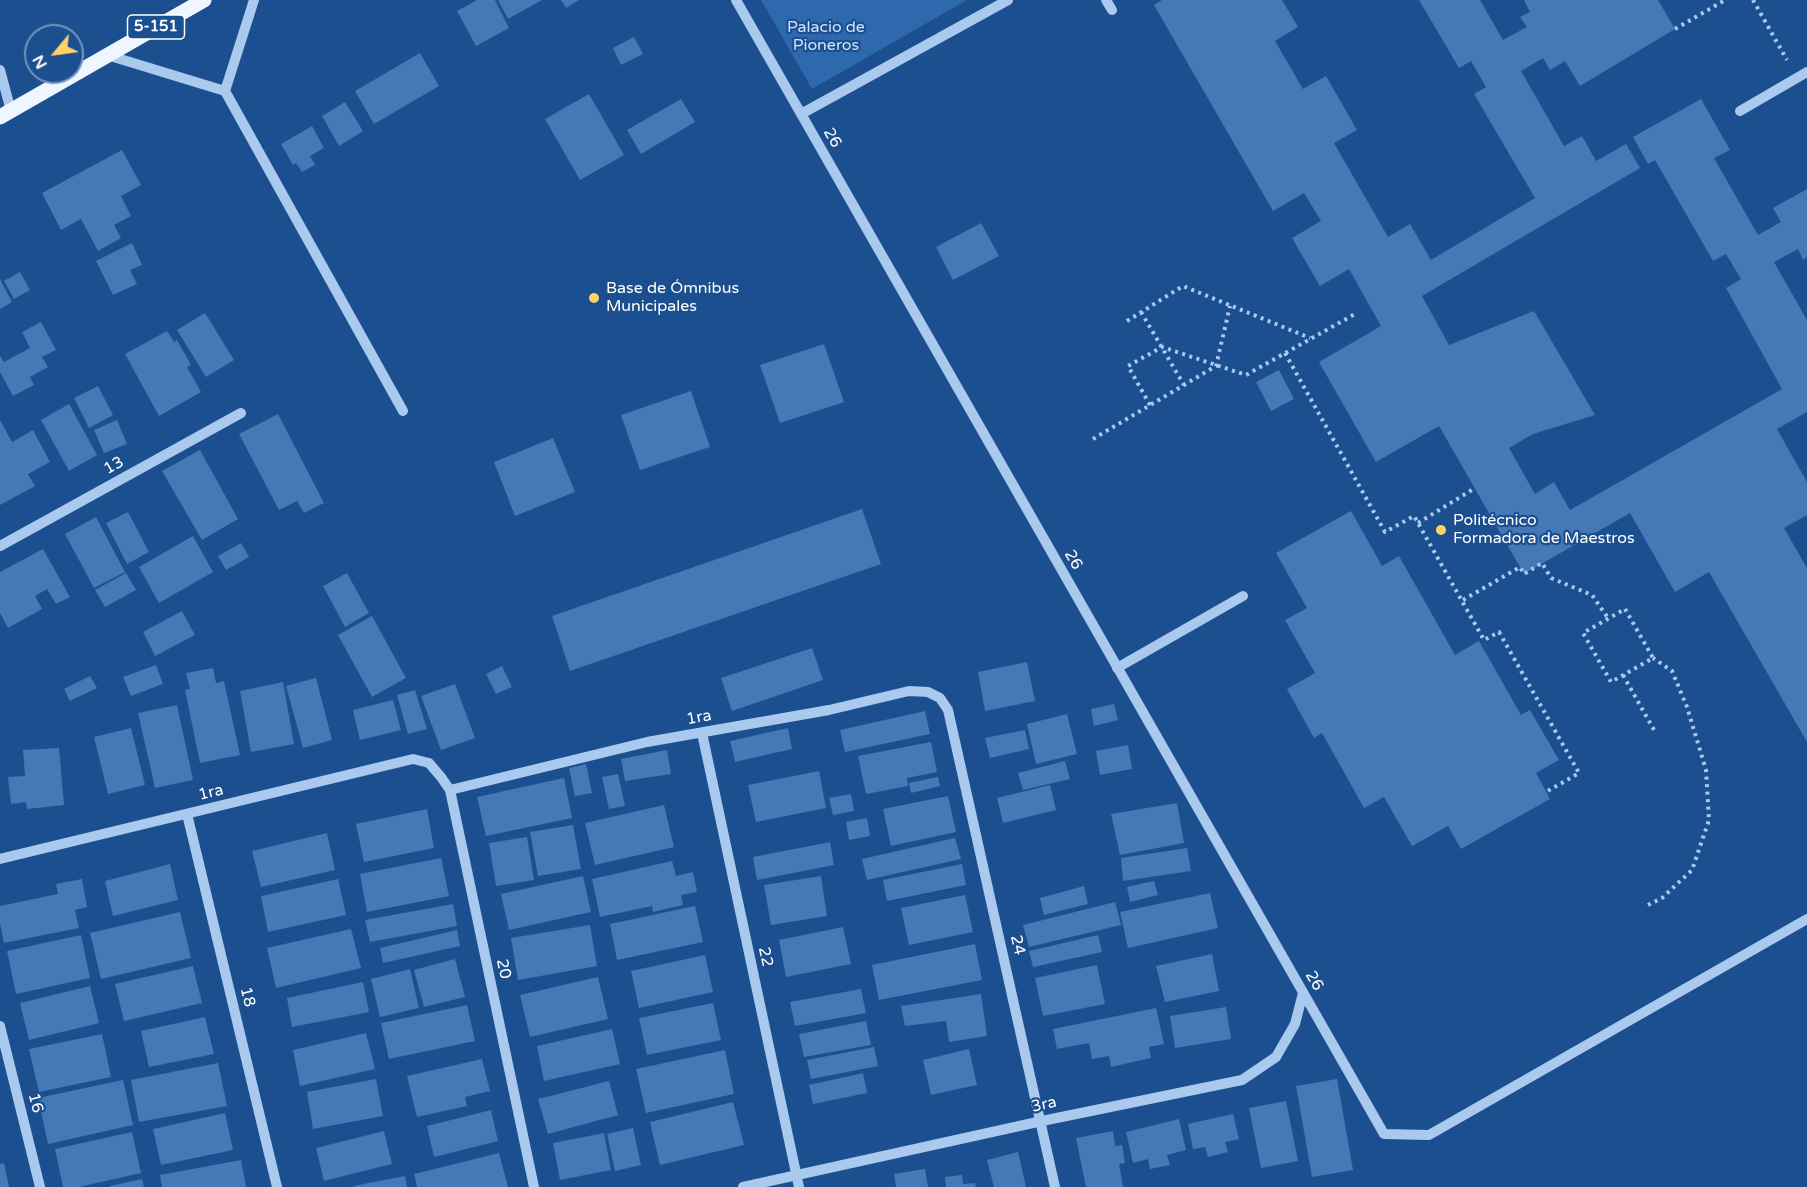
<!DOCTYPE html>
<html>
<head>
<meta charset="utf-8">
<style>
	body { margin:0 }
	#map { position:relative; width:1807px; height:1187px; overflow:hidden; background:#1b4f8f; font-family:"Varela Round",sans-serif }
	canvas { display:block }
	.north { position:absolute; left:24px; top:24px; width:60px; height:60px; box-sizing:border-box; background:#1b4f8f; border:2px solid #7695bc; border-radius:50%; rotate:241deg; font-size:16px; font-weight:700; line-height:24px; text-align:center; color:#fff }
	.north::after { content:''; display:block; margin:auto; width:21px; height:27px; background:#ffd166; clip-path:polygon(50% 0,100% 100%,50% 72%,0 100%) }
</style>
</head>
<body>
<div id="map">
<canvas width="1807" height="1187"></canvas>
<div class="north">N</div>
</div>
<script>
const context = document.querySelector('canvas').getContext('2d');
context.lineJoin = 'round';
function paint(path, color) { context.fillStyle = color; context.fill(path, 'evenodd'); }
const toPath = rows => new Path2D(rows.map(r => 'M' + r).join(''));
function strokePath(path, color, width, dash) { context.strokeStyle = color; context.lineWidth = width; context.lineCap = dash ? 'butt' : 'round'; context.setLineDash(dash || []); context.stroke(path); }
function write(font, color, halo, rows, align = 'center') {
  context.font = font + ' "Varela Round",sans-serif'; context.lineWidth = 4.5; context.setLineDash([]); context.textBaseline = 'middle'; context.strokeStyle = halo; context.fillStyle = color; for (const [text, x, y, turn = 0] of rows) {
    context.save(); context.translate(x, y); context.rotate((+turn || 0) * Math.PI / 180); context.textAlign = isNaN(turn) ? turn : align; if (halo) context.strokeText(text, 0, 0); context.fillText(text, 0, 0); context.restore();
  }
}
paint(toPath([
	[761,0,967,0,812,89]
]), '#2e69ad');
paint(toPath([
	[477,0,495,0,509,28,476,46,457,11],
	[498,0,542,0,508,19],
	[561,0,579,0,566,8],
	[1162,0,1282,0,1298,27,1275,41,1303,89,1326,76,1357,130,1334,143,1388,237,1410,224,1431,260,1535,198,1474,94,1486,87,1471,61,1459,68,1419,0,1480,0,1503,40,1527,27,1520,17,1530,12,1524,0,1658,0,1675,29,1580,86,1565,61,1550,70,1543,58,1521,71,1564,146,1582,136,1596,161,1626,144,1640,168,1422,296,1449,345,1534,311,1595,415,1533,434,1509,448,1535,494,1554,482,1570,510,1782,389,1726,288,1741,279,1726,254,1713,261,1655,160,1648,164,1633,137,1701,99,1730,150,1714,158,1758,235,1781,222,1773,208,1807,189,1807,257,1803,260,1798,249,1774,262,1807,320,1807,412,1777,429,1807,482,1807,515,1784,528,1807,568,1807,742,1709,572,1675,592,1630,513,1524,574,1439,426,1376,462,1319,362,1381,326,1349,269,1320,286,1292,238,1321,221,1304,193,1273,211,1154,5],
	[634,37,643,54,621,65,613,48],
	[420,53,439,86,374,124,355,91],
	[589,94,624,155,580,180,545,119],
	[681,99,695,122,641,154,627,130],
	[345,102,363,131,339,146,322,116],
	[312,126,324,148,310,156,315,165,302,172,296,163,293,165,281,144],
	[122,150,141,185,121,196,131,216,114,225,121,238,98,251,81,219,61,230,42,193],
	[981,223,999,256,953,280,936,247],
	[132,243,142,265,130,270,137,284,113,295,96,261],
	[20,272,30,290,14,299,4,281],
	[0,279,12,302,0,309],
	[205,313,234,360,206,377,177,330],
	[41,322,56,350,42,357,48,367,30,377,34,385,13,396,0,372,0,356,4,362,30,348,22,332],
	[167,331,174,342,177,340,191,365,187,367,201,392,159,416,125,354],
	[824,344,844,402,780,423,760,365],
	[1279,370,1294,399,1271,411,1256,382],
	[98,386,113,415,89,428,74,398],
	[691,391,710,447,640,470,621,415],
	[69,404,97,455,69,471,41,420],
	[278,414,324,503,304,513,297,501,279,510,239,434],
	[0,420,12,442,33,430,50,462,28,474,35,486,0,505],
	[117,420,127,444,104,453,94,430],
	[553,438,575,492,515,516,494,462],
	[200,450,238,519,202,540,162,471],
	[862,509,881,564,570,671,552,616],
	[1351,511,1382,566,1399,556,1455,655,1479,641,1521,715,1530,710,1559,760,1536,773,1550,799,1461,849,1448,826,1412,846,1384,797,1364,808,1322,733,1314,738,1287,689,1315,673,1285,620,1307,608,1276,553],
	[128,512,149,552,127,564,106,523],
	[96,517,125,572,94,588,65,534],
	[193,536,213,572,159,603,139,567],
	[241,543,249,557,226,570,218,556],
	[43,549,70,597,56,604,47,589,35,596,42,609,8,628,0,613,0,572],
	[126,573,136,590,105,607,95,590],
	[347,573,369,613,345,627,323,586],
	[182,611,195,635,155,656,143,632],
	[372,616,406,678,372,697,338,635],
	[812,648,823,680,732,711,721,678],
	[1027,662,1035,701,985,711,978,672],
	[156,665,163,684,131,696,123,677],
	[502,666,512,687,496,694,486,674],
	[213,668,216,683,224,681,240,755,200,763,185,690,190,689,186,673],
	[90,676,97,688,70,701,64,689],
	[316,678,332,740,303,748,286,686],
	[283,682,294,744,251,752,240,691],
	[455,684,475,738,441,750,421,696],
	[415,690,427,729,408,734,397,695],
	[393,700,401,730,360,740,353,710],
	[1114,704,1118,720,1094,726,1091,709],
	[177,705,193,780,155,788,138,713],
	[925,711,930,734,845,752,840,730],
	[1067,714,1077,754,1036,764,1027,724],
	[131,728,145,785,108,794,94,737],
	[788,728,792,749,735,762,730,741],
	[1025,730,1029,749,990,758,985,738],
	[931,742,937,772,907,778,908,786,866,794,858,756],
	[1128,745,1132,769,1100,775,1096,751],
	[59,748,64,805,27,809,26,802,11,804,8,777,25,776,23,750],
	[667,750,671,774,625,781,621,759],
	[1065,761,1070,779,1023,790,1018,773],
	[586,764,592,793,575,796,569,768],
	[819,771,826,808,756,822,748,785],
	[618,774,625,806,609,809,602,777],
	[938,777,940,786,911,793,909,783],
	[564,778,572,818,486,836,477,797],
	[1050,785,1056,810,1003,823,997,798],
	[851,794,854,811,833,815,829,798],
	[948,796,956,832,891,846,883,809],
	[1177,803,1184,843,1120,855,1111,814],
	[664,805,674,847,595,865,585,823],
	[427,809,434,848,364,862,356,824],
	[867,818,870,836,849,840,846,822],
	[573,825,581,869,538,876,530,832],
	[327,833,335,870,261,887,252,851],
	[527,837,534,880,496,886,489,843],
	[955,838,961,859,867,880,862,859],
	[830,842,834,865,757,880,753,857],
	[1187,848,1191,871,1123,881,1121,858],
	[441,858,449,896,367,912,360,874],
	[672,861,676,876,693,872,697,892,681,895,683,905,653,912,652,906,600,917,592,879],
	[170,864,178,900,113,916,105,881],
	[962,864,966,885,887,901,883,880],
	[583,876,591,912,509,930,501,894],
	[821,876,827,916,771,925,764,885],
	[82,879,87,907,75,910,79,928,4,943,0,923,0,906,58,894,56,884],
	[338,879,346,915,268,932,261,896],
	[1154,881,1158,895,1130,902,1127,887],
	[1084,886,1088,904,1044,915,1040,898],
	[1210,893,1218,928,1128,948,1120,912],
	[965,895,973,932,909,945,901,908],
	[1115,902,1121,925,1029,947,1023,925],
	[453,904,457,926,370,942,365,920],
	[695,906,703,942,617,960,610,924],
	[180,912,191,958,101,979,90,933],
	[590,925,597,966,518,980,511,938],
	[843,927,851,964,786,977,779,940],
	[351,929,361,968,276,988,267,948],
	[457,930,460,946,383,963,380,948],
	[81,935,90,978,16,994,7,951],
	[1098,935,1102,952,1033,967,1029,951],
	[975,944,982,980,879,1000,872,965],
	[1212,954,1219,991,1165,1002,1156,966],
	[705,955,713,992,639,1008,631,971],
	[455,959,465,997,424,1007,414,970],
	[1097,965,1105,1004,1043,1016,1035,978],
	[193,966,202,1003,124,1021,115,984],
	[410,969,419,1008,380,1017,371,979],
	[598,977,608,1019,530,1037,520,995],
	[363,982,369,1012,292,1027,287,998],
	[90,986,99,1023,29,1040,20,1003],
	[861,989,866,1013,795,1026,790,1002],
	[981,994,987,1036,949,1042,946,1021,905,1026,901,1006],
	[713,1003,721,1040,647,1055,639,1018],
	[467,1005,475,1041,389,1059,381,1023],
	[1226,1007,1231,1039,1175,1048,1170,1016],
	[1156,1008,1164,1044,1149,1047,1151,1058,1111,1067,1109,1056,1092,1059,1089,1043,1057,1049,1053,1029],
	[205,1017,214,1054,149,1067,141,1031],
	[866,1021,871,1045,804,1057,799,1034],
	[612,1029,620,1064,544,1081,537,1046],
	[366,1033,375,1069,300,1086,293,1050],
	[102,1034,111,1077,39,1092,29,1049],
	[874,1047,878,1066,811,1079,807,1060],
	[969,1049,977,1085,931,1095,923,1060],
	[725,1050,734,1094,646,1113,636,1069],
	[482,1059,490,1091,465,1097,467,1106,417,1117,407,1076],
	[218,1063,227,1106,139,1122,131,1080],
	[863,1073,867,1093,813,1104,809,1085],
	[376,1079,383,1116,313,1129,307,1092],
	[1337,1079,1353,1170,1312,1177,1296,1086],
	[123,1080,133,1125,48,1144,38,1098],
	[609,1081,618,1115,548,1134,538,1099],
	[1286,1101,1298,1161,1261,1168,1249,1108],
	[733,1102,744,1145,660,1165,650,1122],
	[491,1110,498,1141,434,1157,427,1126],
	[225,1113,233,1150,161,1165,153,1129],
	[1233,1114,1239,1139,1225,1142,1228,1152,1208,1157,1205,1147,1193,1149,1188,1124],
	[1179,1119,1186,1150,1167,1155,1170,1165,1150,1169,1148,1159,1133,1163,1126,1132],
	[633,1128,641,1165,615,1171,607,1134],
	[384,1131,392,1164,324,1181,316,1148],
	[1113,1131,1115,1146,1122,1145,1125,1163,1119,1164,1123,1187,1086,1187,1076,1138],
	[132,1132,141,1173,79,1187,63,1187,55,1149],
	[604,1133,611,1170,560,1180,553,1143],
	[1018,1152,1026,1187,994,1187,987,1160],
	[499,1153,508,1187,417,1187,414,1174],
	[241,1160,246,1187,162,1187,160,1175],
	[4,1163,9,1187,0,1187,0,1164],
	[925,1169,928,1187,896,1187,894,1174],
	[962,1175,963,1184,975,1183,976,1187,946,1187,945,1177],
	[405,1176,407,1187,353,1187,353,1186],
	[142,1179,144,1187,110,1187,110,1186]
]), '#4478b7');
strokePath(toPath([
	[1753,0,1787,60],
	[1675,29,1725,0],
	[1141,312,1184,385],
	[1127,321,1183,286,1310,338],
	[1285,353,1385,532,1414,516,1484,640,1499,632,1579,773,1546,792],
	[1150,405,1128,366,1162,347,1246,375,1355,314],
	[1093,439,1216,366,1230,306],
	[1418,523,1475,488],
	[1463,600,1520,567,1524,574,1542,563,1551,578,1592,595,1608,618],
	[1625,609,1653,658,1611,682,1583,633,1625,609],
	[1623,675,1654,730],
	[1648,905,1662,898,1692,870,1709,820,1706,770,1687,707,1672,671,1653,658]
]), '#a9c9ee', 4, [3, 4.5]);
strokePath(toPath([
	[736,0,1384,1134,1429,1135,1807,919],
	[1106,0,1112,10],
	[107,55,225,91,254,0],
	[0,70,11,111],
	[225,91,403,411],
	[1740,111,1807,72],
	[801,114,1008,0],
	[0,546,241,413],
	[1117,668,1243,596],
	[702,733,799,1187],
	[450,790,647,742,829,710,909,691,928,692,940,698,948,710,1055,1187],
	[187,814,277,1187],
	[0,859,413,759,429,763,441,777,450,790,534,1187],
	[0,1026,40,1187],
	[743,1187,1042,1121,1242,1080,1276,1057,1295,1024,1303,993]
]), '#a9c9ee', 10);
strokePath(toPath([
	[0,117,204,0]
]), '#f0f6ff', 15);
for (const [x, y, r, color] of [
	[594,298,6,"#ffd166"],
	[1441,530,6,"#ffd166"]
]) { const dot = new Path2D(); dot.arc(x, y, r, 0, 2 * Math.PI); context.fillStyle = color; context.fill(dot); strokePath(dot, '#1b4f8f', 2); }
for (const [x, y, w] of [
	[156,27,57]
]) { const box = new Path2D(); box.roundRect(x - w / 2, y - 12, w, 24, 4.5); context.fillStyle = '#1b4f8f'; context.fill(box); strokePath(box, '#fff', 1.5); }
write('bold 15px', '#fff', null, [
	["5-151",156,27]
]);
write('16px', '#cfe3fa', '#1b4f8f', [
	["Palacio de",826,28],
	["Pioneros",826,46]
]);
write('16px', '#fff', '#1b4f8f', [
	["26",832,138,60],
	["13",114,466,-29],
	["26",1073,560,60],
	["1ra",699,718,-10],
	["1ra",211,793,-14],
	["24",1017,945,77],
	["22",765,957,78],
	["20",503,969,78],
	["26",1314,981,60],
	["18",247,997,76],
	["16",35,1103,76],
	["3ra",1044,1105,-12]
]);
write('16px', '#fff', '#1b4f8f', [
	["Base de Ómnibus",606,289],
	["Municipales",606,307],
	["Politécnico",1453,521],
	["Formadora de Maestros",1453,539]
], 'left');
</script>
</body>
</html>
